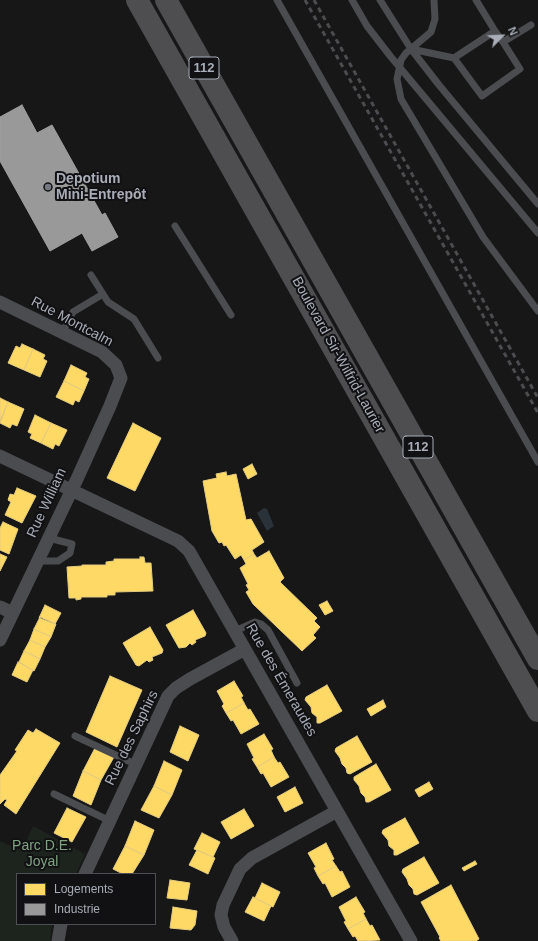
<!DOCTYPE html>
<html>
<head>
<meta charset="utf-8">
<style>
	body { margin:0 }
	#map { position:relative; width:538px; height:941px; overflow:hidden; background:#171717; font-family:Arial,sans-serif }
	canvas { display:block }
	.legend { position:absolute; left:16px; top:873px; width:140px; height:52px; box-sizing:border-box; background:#111113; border:1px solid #4d4f55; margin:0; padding:5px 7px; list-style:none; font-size:12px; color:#a8adb8 }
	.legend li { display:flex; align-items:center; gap:8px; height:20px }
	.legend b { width:20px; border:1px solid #4d4f55 }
	.north { position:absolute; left:482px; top:16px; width:40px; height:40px; -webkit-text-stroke:3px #111113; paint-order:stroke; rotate:66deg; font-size:11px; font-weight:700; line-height:16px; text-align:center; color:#a8adb8 }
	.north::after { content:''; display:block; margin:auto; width:14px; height:18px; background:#a8adb8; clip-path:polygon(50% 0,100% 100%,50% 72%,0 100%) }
</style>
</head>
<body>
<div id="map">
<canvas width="538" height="941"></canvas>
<ul class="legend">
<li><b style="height:11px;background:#ffd966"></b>Logements</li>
<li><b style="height:11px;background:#999"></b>Industrie</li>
</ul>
<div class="north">N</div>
</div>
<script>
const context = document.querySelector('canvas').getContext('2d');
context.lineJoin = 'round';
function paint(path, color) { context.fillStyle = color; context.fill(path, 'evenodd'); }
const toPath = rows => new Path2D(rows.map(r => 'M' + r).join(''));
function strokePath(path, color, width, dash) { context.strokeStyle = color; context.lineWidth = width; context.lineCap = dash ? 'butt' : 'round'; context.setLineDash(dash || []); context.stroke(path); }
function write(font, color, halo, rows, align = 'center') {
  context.font = font + ' Arial,sans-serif'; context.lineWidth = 4; context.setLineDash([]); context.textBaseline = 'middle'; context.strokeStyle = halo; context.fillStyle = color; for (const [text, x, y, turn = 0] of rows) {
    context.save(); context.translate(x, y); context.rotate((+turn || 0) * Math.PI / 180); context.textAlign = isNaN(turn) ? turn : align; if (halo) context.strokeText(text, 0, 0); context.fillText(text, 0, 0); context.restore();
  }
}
paint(toPath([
	[33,826,85,854,76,874,17,874,17,924,52,924,50,941,0,941,0,841,22,851]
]), '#1d241e');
paint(toPath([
	[264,508,267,509,274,526,267,531,257,513]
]), '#2a3239');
const homes = toPath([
	[22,344,33,349,24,370,8,363,16,346,20,348,22,344],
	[33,349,45,355,43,359,47,361,40,377,24,370,33,349],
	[71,365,87,373,85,377,89,379,84,391,64,381,71,365],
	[64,381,84,391,79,402,75,400,73,405,56,397,64,381],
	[0,398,8,402,0,421,0,398],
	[8,402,24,409,17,426,12,424,10,428,0,423,8,402],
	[35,415,51,423,41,443,30,438,32,434,28,432,35,415],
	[51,423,67,430,59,446,55,444,53,449,41,443,51,423],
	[133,423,161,438,135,491,107,478,133,423],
	[252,464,257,474,248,479,243,469,252,464],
	[226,472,227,476,236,474,246,520,251,519,264,542,252,550,254,554,244,560,241,555,235,559,226,545,224,546,222,542,219,543,212,531,203,481,217,478,216,474,226,472],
	[17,488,36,496,22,523,5,515,11,502,8,500,10,494,14,495,17,488],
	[3,522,18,529,9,554,0,550,0,528,3,522],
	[269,551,284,578,280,582,317,618,314,621,320,627,313,635,316,638,302,651,253,604,246,592,249,590,246,585,248,584,240,568,246,564,244,560,254,554,257,558,269,551],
	[0,554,7,557,0,571,0,554],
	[140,557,144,557,145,563,151,563,153,591,115,592,115,595,107,595,107,597,81,597,81,599,76,600,76,598,69,598,67,567,82,566,82,565,106,565,106,562,114,561,114,559,140,559,140,557],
	[327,601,333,611,325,615,319,605,327,601],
	[45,605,61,613,55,624,39,618,45,605],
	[193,610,206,633,205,636,195,640,196,642,192,645,190,643,186,647,179,648,166,625,193,610],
	[40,617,56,624,51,637,34,629,40,617],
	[150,627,163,650,162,653,152,657,153,660,149,662,147,660,139,666,136,665,123,643,150,627],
	[34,629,51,637,45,647,30,640,34,629],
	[30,640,45,647,40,659,24,651,30,640],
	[24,651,40,659,34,671,19,662,24,651],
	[18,662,33,670,27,682,12,675,18,662],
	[110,676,142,690,117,747,86,732,110,676],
	[234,681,243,696,241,697,244,703,226,713,222,706,224,704,217,691,234,681],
	[327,685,342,711,320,723,317,723,317,717,312,713,311,707,305,700,306,697,327,685],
	[383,700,386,707,371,716,367,709,383,700],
	[244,703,248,710,250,709,259,724,241,734,233,720,231,721,226,713,244,703],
	[180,726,199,735,188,761,170,752,180,726],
	[36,729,60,743,16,814,4,805,7,800,5,799,0,804,0,775,17,751,15,750,28,730,33,733,36,729],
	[264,734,273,749,271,750,274,757,257,767,252,759,254,758,247,744,264,734],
	[357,736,372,762,350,774,347,773,346,768,342,764,340,758,335,751,336,748,357,736],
	[95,748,114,757,101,780,83,771,95,748],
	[274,757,278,763,280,762,289,777,271,787,263,773,261,774,257,767,274,757],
	[164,761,182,770,172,795,154,786,164,761],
	[376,764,391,790,369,802,366,802,365,797,361,793,359,786,354,780,354,777,376,764],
	[83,771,101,780,91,805,73,796,83,771],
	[429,782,433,789,419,797,415,790,429,782],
	[154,786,172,795,159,818,141,810,154,786],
	[295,787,303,803,285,812,277,797,295,787],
	[67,808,86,817,72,842,54,833,67,808],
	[244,809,254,826,231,839,221,822,244,809],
	[405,818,419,843,397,855,394,855,394,850,389,846,388,840,382,833,383,830,405,818],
	[135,821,154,830,144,855,125,846,135,821],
	[202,833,220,842,213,857,194,849,202,833],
	[326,843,334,859,332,860,336,866,318,876,314,868,316,867,308,853,326,843],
	[125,846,144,855,132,874,123,874,113,869,125,846],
	[197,850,215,858,208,874,189,865,197,850],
	[424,857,439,883,417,895,414,894,413,889,409,885,407,879,402,872,403,869,424,857],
	[475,861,477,864,464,871,462,868,475,861],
	[336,866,340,872,342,871,350,887,332,897,325,883,323,884,318,876,336,866],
	[170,880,190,883,187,900,167,898,170,880],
	[262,883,280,892,273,907,255,898,262,883],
	[451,885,479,939,476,941,441,941,439,938,440,937,421,902,451,885],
	[253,897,271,906,264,921,245,912,253,897],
	[356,897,365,912,363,913,366,919,348,929,344,922,346,921,339,907,356,897],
	[173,907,197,911,195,925,191,930,170,928,173,907],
	[366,919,370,926,372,925,380,940,358,941,355,936,353,937,348,929,366,919]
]);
paint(homes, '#ffd966');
strokePath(homes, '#e5cc7f', 1);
const industry = toPath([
	[22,105,37,133,52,125,102,215,105,213,118,237,92,251,82,233,50,251,0,161,0,117,22,105]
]);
paint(industry, '#999');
strokePath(industry, '#9e9fa2', 1);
strokePath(toPath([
	[277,0,538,462],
	[352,0,367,26,391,57,538,233],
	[380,0,411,49,439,85,538,204],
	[434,0,435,19,431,32,406,53,401,60,397,79,401,99,483,237,538,311],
	[476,0,495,31,503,42,520,69,482,96,454,58,495,31],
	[503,42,531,25],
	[411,49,454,58],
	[175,226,231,315],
	[91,275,108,302,134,319,158,358],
	[62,333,73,312,103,294],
	[38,561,58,561,70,553,72,544,49,538],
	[235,631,255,622,261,624,268,630,297,683],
	[75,736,137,765],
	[54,794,110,821]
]), '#4b4c50', 7);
strokePath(toPath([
	[0,302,102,352,116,365,121,378,110,406,77,479,0,640],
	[0,456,178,541,189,551,411,941],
	[0,607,13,613],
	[85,874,168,696,176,688,190,679,245,649],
	[58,941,61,924],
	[232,941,224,927,221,915,223,905,240,869,252,858,337,811]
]), '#4b4c50', 13);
strokePath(toPath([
	[137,0,538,711],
	[166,0,538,659]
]), '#4e4e51', 22);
strokePath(toPath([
	[305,0,538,413],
	[314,0,538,398]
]), '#4b4c4f', 3, [5, 4]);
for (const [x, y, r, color] of [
	[48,187,4,"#757880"]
]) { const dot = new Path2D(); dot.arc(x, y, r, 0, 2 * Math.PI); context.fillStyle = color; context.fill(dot); strokePath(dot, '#111113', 1.5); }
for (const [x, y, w] of [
	[204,68,30],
	[418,447,30]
]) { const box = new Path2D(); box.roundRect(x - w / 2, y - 11, w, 22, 3); context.fillStyle = '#111113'; context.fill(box); strokePath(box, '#a8adb8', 1); }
write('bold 13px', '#a8adb8', null, [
	["112",204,68],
	["112",418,447]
]);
write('bold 14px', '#a8adb8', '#111113', [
	["Depotium",56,179],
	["Mini-Entrepôt",56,195]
], 'left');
write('14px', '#a8adb8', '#111113', [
	["Rue Montcalm",72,322,28],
	["Boulevard Sir-Wilfrid-Laurier",338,355,61],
	["Rue William",47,503,-65],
	["Rue des Émeraudes",281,680,60],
	["Rue des Saphirs",132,738,-64]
]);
write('14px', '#7fa381', '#111113', [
	["Parc D.E.",42,846],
	["Joyal",42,862]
]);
</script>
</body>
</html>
